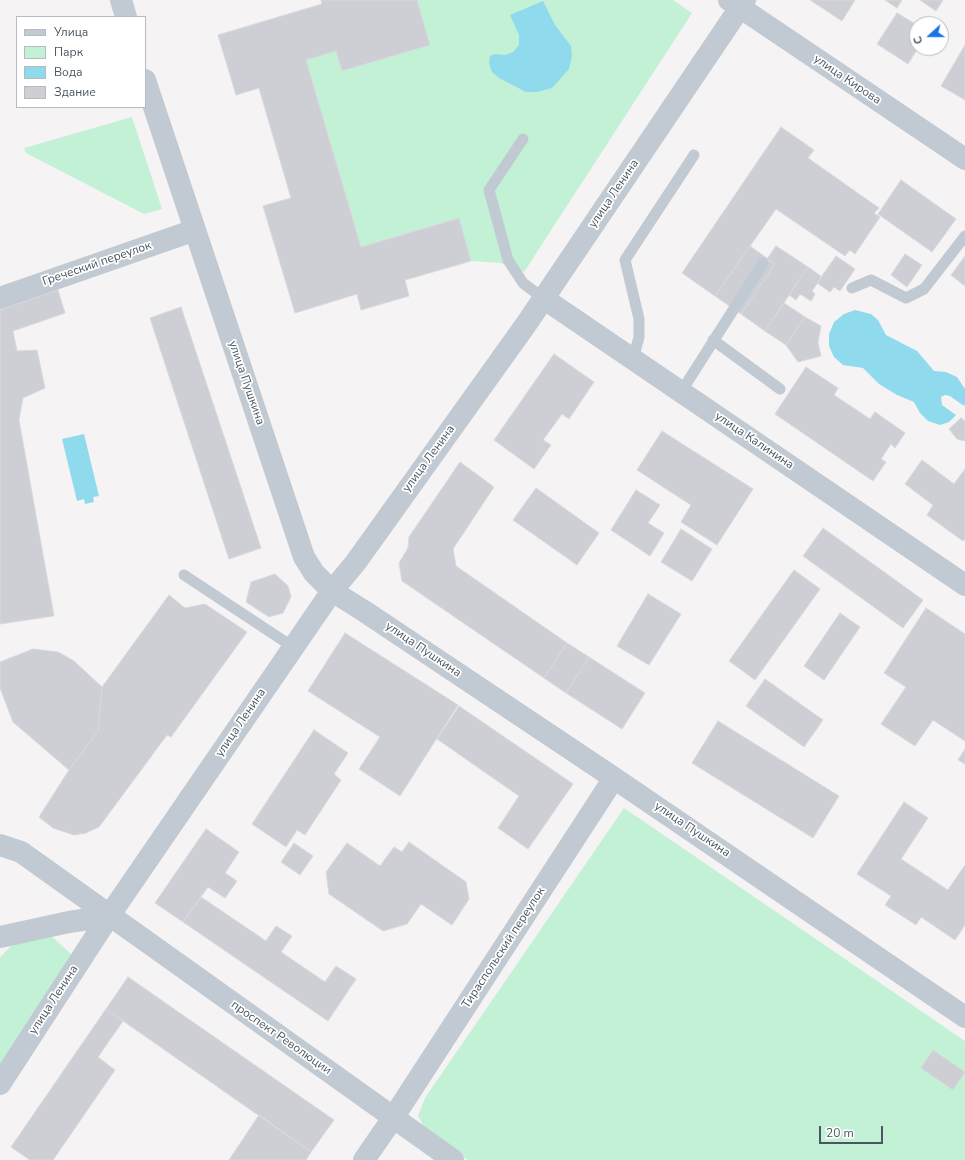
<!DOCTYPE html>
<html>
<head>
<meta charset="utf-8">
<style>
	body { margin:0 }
	#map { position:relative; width:965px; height:1160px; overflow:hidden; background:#f5f3f3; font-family:"Nunito Sans",sans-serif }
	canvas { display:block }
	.legend { position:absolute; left:16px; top:16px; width:130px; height:92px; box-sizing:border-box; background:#fff; border:1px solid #b7bbc0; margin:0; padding:5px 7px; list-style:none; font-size:12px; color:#4a5661 }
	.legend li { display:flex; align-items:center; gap:8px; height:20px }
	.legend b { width:20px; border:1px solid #b7bbc0 }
	.north { position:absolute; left:909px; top:16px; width:40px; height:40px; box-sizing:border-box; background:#fff; border:1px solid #b7bbc0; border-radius:50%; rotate:249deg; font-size:11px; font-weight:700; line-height:16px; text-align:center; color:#4a5661 }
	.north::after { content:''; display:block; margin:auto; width:14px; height:18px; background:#1a73e8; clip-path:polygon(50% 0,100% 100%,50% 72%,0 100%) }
	.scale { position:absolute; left:819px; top:1126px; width:64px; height:18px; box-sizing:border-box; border:2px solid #4a5661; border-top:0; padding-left:5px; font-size:12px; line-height:14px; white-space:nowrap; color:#4a5661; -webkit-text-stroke:3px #fff; paint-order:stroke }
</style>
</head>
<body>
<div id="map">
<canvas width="965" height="1160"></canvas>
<ul class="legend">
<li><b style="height:5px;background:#c1cad2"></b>Улица</li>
<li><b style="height:11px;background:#c3f1d5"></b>Парк</li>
<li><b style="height:11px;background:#90daee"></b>Вода</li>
<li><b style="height:11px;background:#cdcfd5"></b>Здание</li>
</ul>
<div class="north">С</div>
<div class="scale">20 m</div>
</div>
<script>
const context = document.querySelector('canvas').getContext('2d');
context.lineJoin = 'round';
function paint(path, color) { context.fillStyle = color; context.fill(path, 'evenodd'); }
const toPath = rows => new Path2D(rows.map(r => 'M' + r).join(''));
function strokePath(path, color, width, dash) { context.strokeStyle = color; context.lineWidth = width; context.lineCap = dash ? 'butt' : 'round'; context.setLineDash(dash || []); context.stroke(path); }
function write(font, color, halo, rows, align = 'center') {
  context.font = font + ' "Nunito Sans",sans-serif'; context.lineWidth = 3.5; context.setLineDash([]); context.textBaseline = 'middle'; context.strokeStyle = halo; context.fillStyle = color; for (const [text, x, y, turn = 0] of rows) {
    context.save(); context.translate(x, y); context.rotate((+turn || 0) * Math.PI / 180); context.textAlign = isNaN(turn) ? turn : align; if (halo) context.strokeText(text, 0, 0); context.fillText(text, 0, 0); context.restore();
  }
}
paint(toPath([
	[417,0,673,0,692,13,524,272,500,263,471,261,458,218,361,247,306,60,336,51,343,71,430,45],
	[132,117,162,209,144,214,26,153,24,148],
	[624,808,965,1041,965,1160,468,1160,427,1132,418,1116,425,1098],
	[34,920,72,955,0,1068,0,958]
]), '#c3f1d5');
paint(toPath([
	[543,1,555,25,571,46,572,56,569,69,552,88,537,92,526,92,499,78,492,72,489,63,490,56,495,54,505,55,513,52,519,45,519,35,510,15],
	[855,310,871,314,878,320,886,335,917,351,934,371,946,372,957,377,965,389,965,403,964,406,950,396,945,395,941,397,942,405,956,415,949,422,940,425,928,421,920,413,914,402,897,395,879,384,863,368,843,365,834,357,829,346,829,334,834,322,844,314],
	[84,434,99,496,93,497,94,502,85,504,84,499,77,501,62,439]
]), '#90daee');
const building = toPath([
	[321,0,417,0,430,45,342,71,336,51,306,60,361,247,459,218,471,261,405,280,409,296,361,310,357,294,295,313,263,206,291,198,259,88,236,95,218,35,322,4,321,0],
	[810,0,855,0,842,21,810,0],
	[885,0,902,0,897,8,885,0],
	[920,0,943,0,936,11,920,0],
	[897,13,917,25,918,48,908,64,877,44,897,13],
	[965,45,965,100,941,86,965,45],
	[781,127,814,150,808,158,879,208,874,213,880,217,855,254,850,250,845,256,776,209,715,296,682,273,781,127],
	[901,180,956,219,932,252,878,214,901,180],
	[750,246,775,264,741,314,715,296,750,246],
	[776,246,808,267,765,331,741,314,775,264,767,259,776,246],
	[905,254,922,265,907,287,891,275,905,254],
	[836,256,855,269,840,291,834,287,830,292,817,283,836,256],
	[965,256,965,286,951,275,965,256],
	[808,267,822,277,812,291,815,294,811,301,800,294,796,300,789,295,808,267],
	[58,290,65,313,13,331,17,351,37,350,45,388,23,398,19,420,54,616,0,624,0,310,58,290],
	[784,303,805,317,786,345,765,331,784,303],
	[181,307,261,548,229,559,150,318,181,307],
	[805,317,821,326,818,342,821,356,798,362,786,345,805,317],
	[554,354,594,382,569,419,562,414,543,440,551,445,534,469,494,440,554,354],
	[806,367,838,388,834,395,870,419,875,412,905,433,895,448,891,444,881,459,886,462,873,481,775,414,806,367],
	[961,418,965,421,965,441,957,439,949,429,961,418],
	[662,431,753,489,717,545,681,522,691,505,637,470,662,431],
	[922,460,954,484,965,469,965,539,963,541,927,515,933,505,905,484,922,460],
	[460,462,494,487,453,549,456,566,567,643,544,678,402,581,399,563,408,548,409,537,460,462],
	[536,488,599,533,577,565,513,520,536,488],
	[636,490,660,505,648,523,664,533,650,556,611,530,636,490],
	[823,528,923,600,903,628,803,556,823,528],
	[681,529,712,549,692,581,661,562,681,529],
	[794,570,820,589,755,680,729,661,794,570],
	[275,574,288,586,291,597,283,613,269,617,246,602,251,582,275,574],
	[648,594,681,614,649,665,617,646,648,594],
	[169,595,185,608,205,604,247,632,171,737,167,735,99,827,86,833,74,835,53,828,39,817,69,770,98,731,102,687,169,595],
	[926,608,965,634,965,741,933,720,915,746,881,724,906,687,884,673,926,608],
	[840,613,860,627,824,680,804,666,840,613],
	[345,633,458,705,400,796,359,769,380,737,308,691,345,633],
	[567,643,589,657,566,693,544,678,567,643],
	[33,649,58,652,74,661,102,687,98,731,69,770,13,722,0,688,0,662,33,649],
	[589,657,645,693,622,729,566,693,589,657],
	[765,679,823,720,804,747,746,706,765,679],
	[459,706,573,784,528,849,498,828,519,796,437,739,459,706],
	[718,721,839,796,813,838,692,763,718,721],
	[314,730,348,753,334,774,341,780,305,835,297,830,286,847,252,824,314,730],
	[965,749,965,764,958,760,965,749],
	[904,802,928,818,901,859,948,890,965,865,965,925,955,940,921,917,916,925,885,905,891,896,857,874,904,802],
	[206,829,239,852,225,873,237,881,225,898,208,887,183,922,155,903,206,829],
	[409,842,466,882,469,899,452,925,421,904,407,924,383,931,329,894,326,872,347,843,380,866,394,847,402,852,409,842],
	[294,843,313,856,300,875,281,862,294,843],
	[201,897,266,941,276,926,292,936,281,952,325,982,336,966,356,979,328,1021,183,922,201,897],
	[128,977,334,1120,311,1152,106,1009,128,977],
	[106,1009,123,1021,98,1057,115,1070,53,1160,30,1160,11,1147,106,1009],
	[933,1050,965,1072,953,1090,921,1068,933,1050],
	[259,1115,311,1152,306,1160,229,1160,259,1115]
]);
paint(building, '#cdcfd5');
strokePath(building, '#d7d9de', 1);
strokePath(toPath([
	[523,139,489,190,508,260,523,283,543,298],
	[852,288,871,280,906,298,924,289,965,236],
	[713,340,780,389],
	[633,359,639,337,639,319,625,260,694,155],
	[681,392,763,263],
	[184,575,293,647]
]), '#c1cad2', 11);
strokePath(toPath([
	[121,0,126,17],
	[729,0,965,159],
	[145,80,304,557,314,573,332,591,364,611,614,778,965,1017],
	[0,298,195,230],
	[543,298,965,585],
	[0,845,21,852,453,1160],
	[0,937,69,922,109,916],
	[0,1084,109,916,332,591,356,562,527,323,745,0],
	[364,1160,393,1118,614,778]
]), '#c1cad2', 22);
write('12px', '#4a5661', '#fff', [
	["улица Кирова",847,80,34],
	["улица Ленина",614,194,-56],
	["Греческий переулок",97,264,-19],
	["улица Пушкина",246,383,71],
	["улица Калинина",754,441,34],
	["улица Ленина",429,459,-54],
	["улица Пушкина",423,650,34],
	["улица Ленина",241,723,-56],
	["улица Пушкина",692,830,34],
	["Тираспольский переулок",504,948,-57],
	["улица Ленина",54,1000,-57],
	["проспект Революции",281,1038,35]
]);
</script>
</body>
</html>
